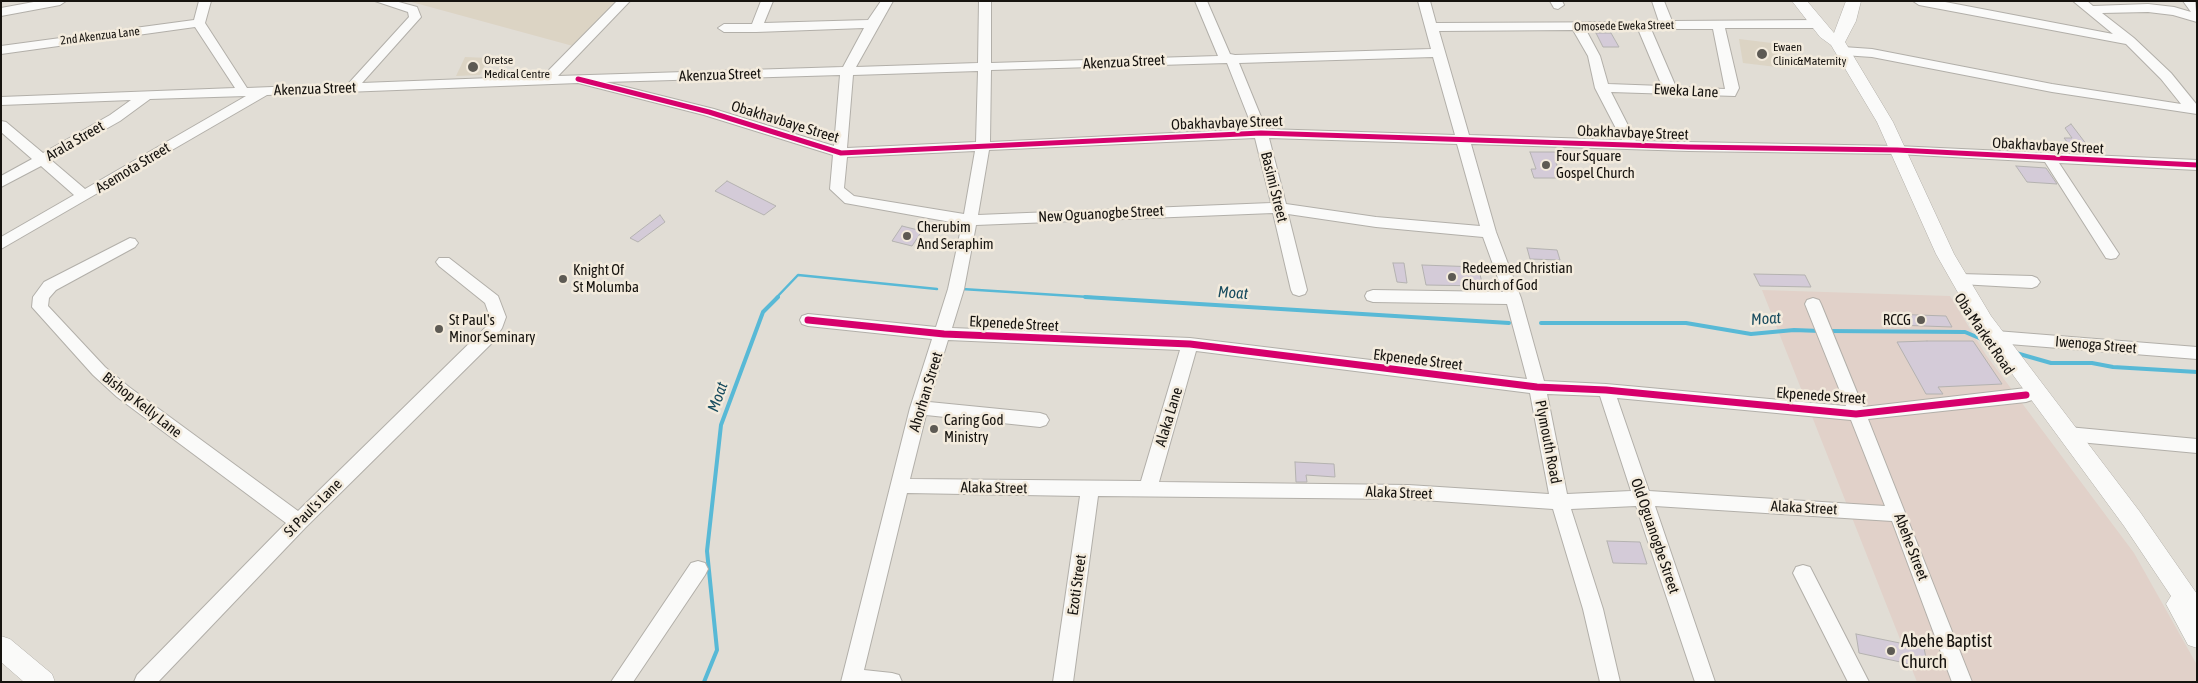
<!DOCTYPE html>
<html>
<head>
<meta charset="utf-8">
<style>
	body { margin:0 }
	#map { position:relative; width:2198px; height:683px; overflow:hidden; background:#e1ddd5; font-family:"Asap Condensed",sans-serif }
	canvas { display:block }
	.frame { position:absolute; inset:0; border:2px solid #16130f; pointer-events:none }
</style>
</head>
<body>
<div id="map">
<canvas width="2198" height="683"></canvas>
<div class="frame"></div>
</div>
<script>
const context = document.querySelector('canvas').getContext('2d');
context.lineJoin = 'round';
function paint(path, color) { context.fillStyle = color; context.fill(path, 'evenodd'); }
const toPath = rows => new Path2D(rows.map(r => 'M' + r).join(''));
function strokePath(path, color, width, dash) { context.strokeStyle = color; context.lineWidth = width; context.lineCap = dash ? 'butt' : 'round'; context.setLineDash(dash || []); context.stroke(path); }
function write(font, color, halo, rows, align = 'center') {
  context.font = font + ' "Asap Condensed",sans-serif'; context.lineWidth = 5; context.setLineDash([]); context.textBaseline = 'middle'; context.strokeStyle = halo; context.fillStyle = color; for (const [text, x, y, turn = 0] of rows) {
    context.save(); context.translate(x, y); context.rotate((+turn || 0) * Math.PI / 180); context.textAlign = isNaN(turn) ? turn : align; if (halo) context.strokeText(text, 0, 0); context.fillText(text, 0, 0); context.restore();
  }
}
paint(toPath([
	[1762,290,1950,296,1986,355,2134,553,2197,665,2197,682,1917,682]
]), '#e1d1c9');
paint(toPath([
	[408,1,618,1,573,46],
	[1739,39,1780,44,1785,68,1743,63],
	[465,57,489,58,480,75,456,76]
]), '#dcd4c4');
strokePath(toPath([
	[962,289,1105,298],
	[776,298,798,275,937,289]
]), '#58b9d6', 2.5);
strokePath(toPath([
	[1085,297,1509,323],
	[1541,323,1686,323,1751,334,1794,330,1820,331],
	[1828,331,1965,332,1991,343],
	[2016,353,2051,363,2092,363,2113,367,2197,372],
	[704,682,717,650,707,551,721,425,763,312,778,297]
]), '#58b9d6', 4);
const building = toPath([
	[1596,33,1611,33,1619,47,1603,47,1596,33],
	[2071,124,2090,149,2072,148,2064,138,2072,138,2065,128,2071,124],
	[1530,152,1555,152,1558,160,1555,160,1562,178,1534,178,1531,169,1536,169,1530,152],
	[2016,166,2046,168,2057,184,2027,182,2016,166],
	[727,181,776,206,764,215,715,191,727,181],
	[660,215,665,222,638,242,630,238,660,215],
	[902,226,922,231,912,246,892,241,902,226],
	[1527,248,1557,250,1560,260,1530,259,1527,248],
	[1393,263,1404,263,1407,283,1397,282,1393,263],
	[1422,265,1478,267,1483,286,1426,285,1422,265],
	[1754,274,1805,275,1811,287,1760,286,1754,274],
	[1890,314,1946,316,1952,327,1896,325,1890,314],
	[1927,341,1973,341,2002,384,1938,387,1943,394,1926,394,1897,342,1927,341],
	[1295,462,1334,464,1335,477,1306,475,1307,482,1296,482,1295,462],
	[1607,541,1640,542,1647,564,1613,563,1607,541],
	[1856,634,1924,648,1928,668,1859,653,1856,634]
]);
paint(building, '#d4cbd8');
strokePath(building, '#b4b2b0', 1);
const minor = toPath([
	[39,1,66,1,60,5,1,16,1,8,39,1],
	[199,1,211,1,205,23,247,88,348,84,409,17,408,12,375,1,395,1,417,7,421,17,362,83,543,76,617,1,630,1,558,76,843,67,864,28,756,32,724,32,718,28,724,24,752,24,761,1,773,1,764,23,868,20,881,1,893,1,856,67,978,63,979,1,991,1,991,63,1218,56,1195,1,1207,1,1230,54,1235,55,1431,49,1418,1,1430,1,1436,23,1659,22,1652,1,1664,1,1672,21,1818,20,1824,24,1818,28,1725,28,1739,88,1735,96,1611,92,1636,141,1897,146,2197,160,2197,170,2059,163,2119,254,2116,258,2111,259,2106,258,2045,162,1897,154,1689,151,1471,144,1496,232,1521,298,1544,381,1606,384,1846,406,1805,304,1807,300,1813,298,1819,300,1821,304,1863,407,2026,388,2032,390,2034,395,2032,400,2026,402,1868,419,1972,682,1952,682,1892,521,1655,506,1715,682,1695,682,1636,506,1571,509,1603,609,1620,682,1600,682,1583,609,1553,509,1408,499,1098,496,1073,682,1053,682,1080,496,907,493,864,670,892,673,899,675,902,682,841,682,910,408,932,339,808,326,802,324,800,320,802,316,808,314,936,327,948,289,962,224,845,203,830,189,833,155,704,115,578,83,267,95,1,249,1,237,74,195,41,166,1,187,1,176,32,159,1,132,1,121,6,122,43,153,110,115,131,100,1,105,1,97,235,88,195,27,1,54,1,46,194,20,199,1],
	[1638,29,1662,86,1608,84,1600,56,1586,30,1638,29],
	[1651,29,1713,29,1725,89,1676,87,1651,29],
	[1573,30,1588,56,1595,88,1622,140,1469,135,1439,31,1573,30],
	[1433,57,1455,135,1266,129,1239,63,1433,57],
	[1227,63,1253,129,990,142,991,70,1227,63],
	[978,71,976,142,847,148,853,75,978,71],
	[840,75,834,146,714,109,606,82,840,75],
	[246,96,85,189,51,160,120,121,150,99,246,96],
	[1255,138,1271,203,978,215,989,150,1255,138],
	[1269,138,1457,144,1480,226,1376,217,1286,204,1269,138],
	[975,151,964,214,854,196,844,188,847,157,975,151],
	[1273,213,1291,290,1293,294,1299,296,1305,294,1307,290,1288,214,1376,227,1483,237,1503,292,1373,290,1367,292,1365,296,1367,300,1373,302,1507,304,1527,379,1190,338,952,328,964,289,976,225,1273,213],
	[948,340,1180,350,1141,481,910,479,926,415,1040,427,1046,425,1049,420,1046,415,1040,413,929,402,948,340],
	[1196,351,1530,393,1549,494,1408,485,1159,482,1196,351],
	[1547,394,1600,396,1631,491,1567,494,1547,394],
	[1617,398,1851,420,1885,506,1649,491,1617,398],
	[1550,1,1562,1,1564,5,1558,9,1554,8,1550,1],
	[1913,1,1940,1,2113,34,2073,1,2087,1,2093,6,2148,4,2174,7,2191,12,2183,1,2195,1,2197,22,2173,15,2148,12,2102,13,2134,38,2171,73,2197,105,2197,114,2052,92,1872,57,1843,55,1837,51,1843,47,1872,49,2052,84,2181,104,2161,79,2126,44,1919,5,1913,1],
	[130,238,135,239,138,243,135,247,56,290,49,298,48,306,105,367,129,387,298,511,487,326,490,317,485,303,439,266,436,262,439,258,449,258,498,296,506,317,502,328,492,343,306,527,158,682,134,682,137,675,286,523,117,397,93,375,32,307,33,297,44,282,130,238],
	[1960,274,2032,276,2037,278,2040,282,2037,286,2032,288,1960,284,1955,283,1952,279,1955,275,1960,274],
	[1996,331,2197,347,2197,359,1996,343,1990,341,1988,337,1990,333,1996,331],
	[2068,427,2197,439,2197,453,2068,441,2062,439,2059,434,2062,429,2068,427],
	[698,561,705,563,708,569,705,575,633,682,611,682,691,563,698,561],
	[1803,565,1810,567,1869,682,1848,682,1793,573,1796,567,1803,565]
]);
const major = toPath([
	[1792,1,1807,1,1834,33,1846,1,1861,1,1856,21,1845,42,1893,122,1954,254,1991,316,2140,512,2197,594,2197,648,2188,645,2166,604,2171,596,2124,526,1977,326,1936,254,1877,122,1831,45,1820,37,1792,1],
	[1,636,10,639,52,674,55,682,24,682,1,662,1,636]
]);
strokePath(minor, '#b2afa9', 2);
strokePath(major, '#b2afa9', 1);
paint(minor, '#fafaf9');
paint(major, '#fafaf9');
strokePath(toPath([
	[578,79,709,112,841,153,1261,133,1689,147,1897,150,2197,165]
]), '#d6006c', 5);
strokePath(toPath([
	[808,320,944,334,1190,344,1537,387,1606,390,1856,414,2026,395]
]), '#d6006c', 7);
for (const [x, y, r, color] of [
	[1762,54,6,"#5d5a54"],
	[473,67,6,"#5d5a54"],
	[1546,165,5,"#5d5a54"],
	[907,236,5,"#5d5a54"],
	[1452,277,5,"#5d5a54"],
	[563,279,5,"#5d5a54"],
	[1921,320,5,"#5d5a54"],
	[439,329,5,"#5d5a54"],
	[934,429,5,"#5d5a54"],
	[1891,651,5,"#5d5a54"]
]) { const dot = new Path2D(); dot.arc(x, y, r, 0, 2 * Math.PI); context.fillStyle = color; context.fill(dot); strokePath(dot, '#f3ebdd', 2); }
write('12px', '#16130f', '#f3ebdd', [
	["Omosede Eweka Street",1624,26,-1],
	["2nd Akenzua Lane",100,36,-7]
]);
write('12px', '#16130f', '#f3ebdd', [
	["Ewaen",1773,47],
	["Clinic&Maternity",1773,61],
	["Oretse",484,60],
	["Medical Centre",484,74]
], 'left');
write('15px', '#16130f', '#f3ebdd', [
	["Akenzua Street",1124,62,-3],
	["Akenzua Street",720,75,-2],
	["Akenzua Street",315,89,-2],
	["Eweka Lane",1686,91,3],
	["Obakhavbaye Street",785,122,17],
	["Obakhavbaye Street",1227,123,-2],
	["Obakhavbaye Street",1633,133,2],
	["Arala Street",75,141,-30],
	["Obakhavbaye Street",2048,146,3],
	["Asemota Street",133,168,-31],
	["Basimi Street",1274,187,76],
	["New Oguanogbe Street",1101,214,-3],
	["Ekpenede Street",1014,324,3],
	["Oba Market Road",1984,334,56],
	["Iwenoga Street",2096,345,5],
	["Ekpenede Street",1418,360,7],
	["Ahorhan Street",926,392,-73],
	["Ekpenede Street",1821,396,4],
	["Bishop Kelly Lane",142,405,38],
	["Alaka Lane",1169,417,-73],
	["Plymouth Road",1548,442,79],
	["Alaka Street",994,488,1],
	["Alaka Street",1399,493,2],
	["St Paul's Lane",313,508,-45],
	["Alaka Street",1804,508,3],
	["Old Oguanogbe Street",1655,536,71],
	["Abehe Street",1911,547,69],
	["Ezoti Street",1077,585,-82]
]);
write('15px', '#16130f', '#f3ebdd', [
	["Four Square",1556,156],
	["Gospel Church",1556,173],
	["Cherubim",917,227],
	["And Seraphim",917,244],
	["Redeemed Christian",1462,268],
	["Church of God",1462,285],
	["Knight Of",573,270],
	["St Molumba",573,287],
	["St Paul's",449,320],
	["Minor Seminary",449,337],
	["RCCG",1911,320,"right"],
	["Caring God",944,420],
	["Ministry",944,437]
], 'left');
write('italic 16px', '#174b5e', '#f3ebdd', [
	["Moat",1233,293,4],
	["Moat",1766,319,-4],
	["Moat",718,397,-70]
]);
write('18px', '#16130f', '#f3ebdd', [
	["Abehe Baptist",1901,641],
	["Church",1901,662]
], 'left');
</script>
</body>
</html>
